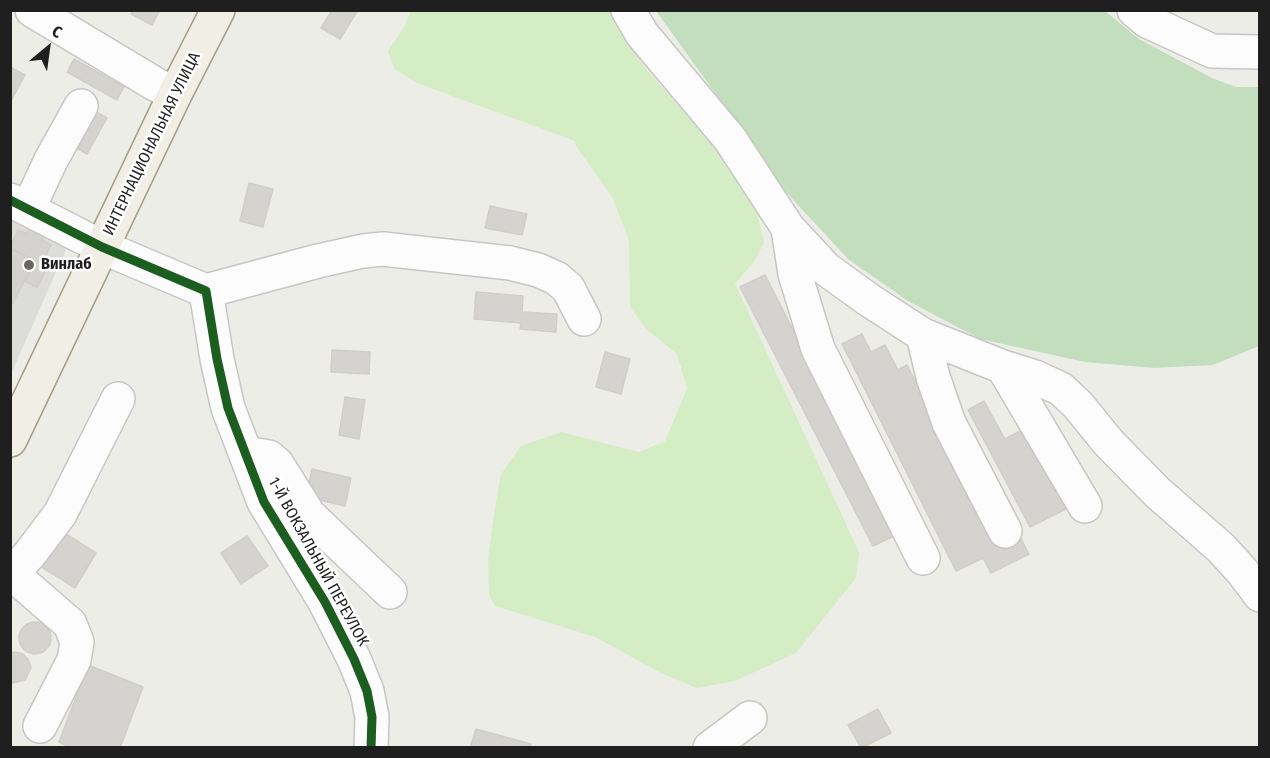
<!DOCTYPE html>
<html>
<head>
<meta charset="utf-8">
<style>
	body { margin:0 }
	#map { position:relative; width:1270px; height:758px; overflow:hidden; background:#edede8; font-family:"Fira Sans Condensed",sans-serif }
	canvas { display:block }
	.frame { position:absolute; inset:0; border:12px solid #1f1f1f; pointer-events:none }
	.north { position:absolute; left:18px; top:18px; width:60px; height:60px; -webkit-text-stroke:4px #fff; paint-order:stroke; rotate:29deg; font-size:16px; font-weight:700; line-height:24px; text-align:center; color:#1f1f1f }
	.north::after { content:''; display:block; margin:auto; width:21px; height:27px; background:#1f1f1f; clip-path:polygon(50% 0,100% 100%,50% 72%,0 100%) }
</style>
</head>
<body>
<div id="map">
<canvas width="1270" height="758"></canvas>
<div class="frame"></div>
<div class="north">С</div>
</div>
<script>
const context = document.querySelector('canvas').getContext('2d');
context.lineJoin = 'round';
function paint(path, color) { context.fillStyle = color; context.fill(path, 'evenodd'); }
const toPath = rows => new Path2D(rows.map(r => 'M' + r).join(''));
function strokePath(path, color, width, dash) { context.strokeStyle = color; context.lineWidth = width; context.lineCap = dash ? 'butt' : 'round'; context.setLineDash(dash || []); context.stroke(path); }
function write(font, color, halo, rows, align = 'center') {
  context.font = font + ' "Fira Sans Condensed",sans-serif'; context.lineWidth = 5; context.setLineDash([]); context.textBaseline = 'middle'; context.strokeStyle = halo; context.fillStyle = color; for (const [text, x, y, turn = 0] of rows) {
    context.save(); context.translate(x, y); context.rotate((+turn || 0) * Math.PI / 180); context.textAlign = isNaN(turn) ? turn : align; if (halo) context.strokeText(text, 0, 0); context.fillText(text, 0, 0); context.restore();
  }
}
paint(toPath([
	[11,216,69,243,11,374]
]), '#dcdcd9');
paint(toPath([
	[411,11,611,11,619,29,647,70,705,136,738,178,757,210,764,243,754,262,735,284,859,552,856,578,796,653,735,681,696,688,659,672,595,637,495,606,489,594,488,559,494,513,501,474,521,446,561,432,639,452,665,441,687,388,677,354,646,329,630,307,629,240,612,197,576,146,575,141,417,83,394,69,388,51,404,27]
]), '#d5edc5');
paint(toPath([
	[656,11,1105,11,1139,39,1212,78,1236,87,1259,87,1259,346,1213,365,1154,368,1085,362,980,339,908,301,848,259,787,193]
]), '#c3debc');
const building = toPath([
	[133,10,160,10,152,25,131,14,133,10],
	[332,10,358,10,340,39,321,28,332,10],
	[74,59,124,87,117,100,67,72,74,59],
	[10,67,25,75,10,103,10,67],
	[90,108,107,118,87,154,70,144,90,108],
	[249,183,273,189,263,227,240,221,249,183],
	[490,206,527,214,522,235,485,228,490,206],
	[30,227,45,234,42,240,51,245,41,265,47,268,37,287,25,281,35,261,10,248,18,230,27,234,30,227],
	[10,248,35,261,10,308,10,248],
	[765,275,898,534,873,546,740,287,765,275],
	[476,292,523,296,522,312,557,314,556,332,520,329,521,323,474,319,476,292],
	[862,334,871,352,885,345,898,370,907,365,995,542,1017,531,1029,554,991,573,983,558,956,571,842,344,862,334],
	[332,350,370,352,369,374,331,372,332,350],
	[605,352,630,359,621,394,596,387,605,352],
	[345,397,365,400,359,439,339,435,345,397],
	[984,401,1005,439,1024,429,1066,509,1030,527,968,410,984,401],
	[312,469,351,478,345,506,306,497,312,469],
	[63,532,96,553,75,588,34,562,63,532],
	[247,536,268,566,241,584,221,553,247,536],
	'19 638a16 16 0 1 1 32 0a16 16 0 1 1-32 0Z',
	[16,652,23,654,28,659,31,668,25,680,13,683,10,683,10,653,16,652],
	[88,665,143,687,120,748,72,748,59,742,88,665],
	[878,709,891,733,861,748,848,725,878,709],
	[476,729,531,744,530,748,470,748,476,729]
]);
paint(building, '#d4d3cf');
strokePath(building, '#d1cec9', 1.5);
const minor = toPath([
	[32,10,155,84,175,94],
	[628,10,642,34,730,139,788,228,826,269,869,300,923,335,1003,367,1035,377,1061,389,1078,405,1108,442,1157,492,1221,548,1242,571,1260,595],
	[1134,10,1147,21,1212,51,1260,52],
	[10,200,102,247,206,291,217,359,228,408,264,502,325,602,354,659,367,691,372,717,371,748],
	[28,209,51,160,81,106],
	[788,228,795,274,818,349,923,558],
	[206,291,318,261,363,251,383,249,510,263,538,270,556,278,568,288,584,319],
	[923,335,933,377,949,423,1005,531],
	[1003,367,1085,506],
	[245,453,269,457,277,464,309,515,390,592],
	[10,572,70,624,77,642,74,660,40,726],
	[12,573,29,555,60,514,118,399],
	[710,748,750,718]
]);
const major = toPath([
	[10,440,175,94,218,10]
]);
strokePath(minor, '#c6c6c4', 36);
strokePath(major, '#a49e84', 36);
strokePath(minor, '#fcfcfc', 33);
strokePath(major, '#f1eee5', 33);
strokePath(toPath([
	[10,200,102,247,206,291,217,359,228,408,264,502,325,602,354,659,367,691,372,717,371,748]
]), '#1b5e20', 9);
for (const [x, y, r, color] of [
	[29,265,6,"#676765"]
]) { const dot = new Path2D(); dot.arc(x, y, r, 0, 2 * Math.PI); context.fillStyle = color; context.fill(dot); strokePath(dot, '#fff', 2); }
write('16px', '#1f1f1f', '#fff', [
	["ИНТЕРНАЦИОНАЛЬНАЯ УЛИЦА",152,144,-64],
	["1-Й ВОКЗАЛЬНЫЙ ПЕРЕУЛОК",318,562,61]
]);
write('bold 16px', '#1f1f1f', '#fff', [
	["Винлаб",41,265]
], 'left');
</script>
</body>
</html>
